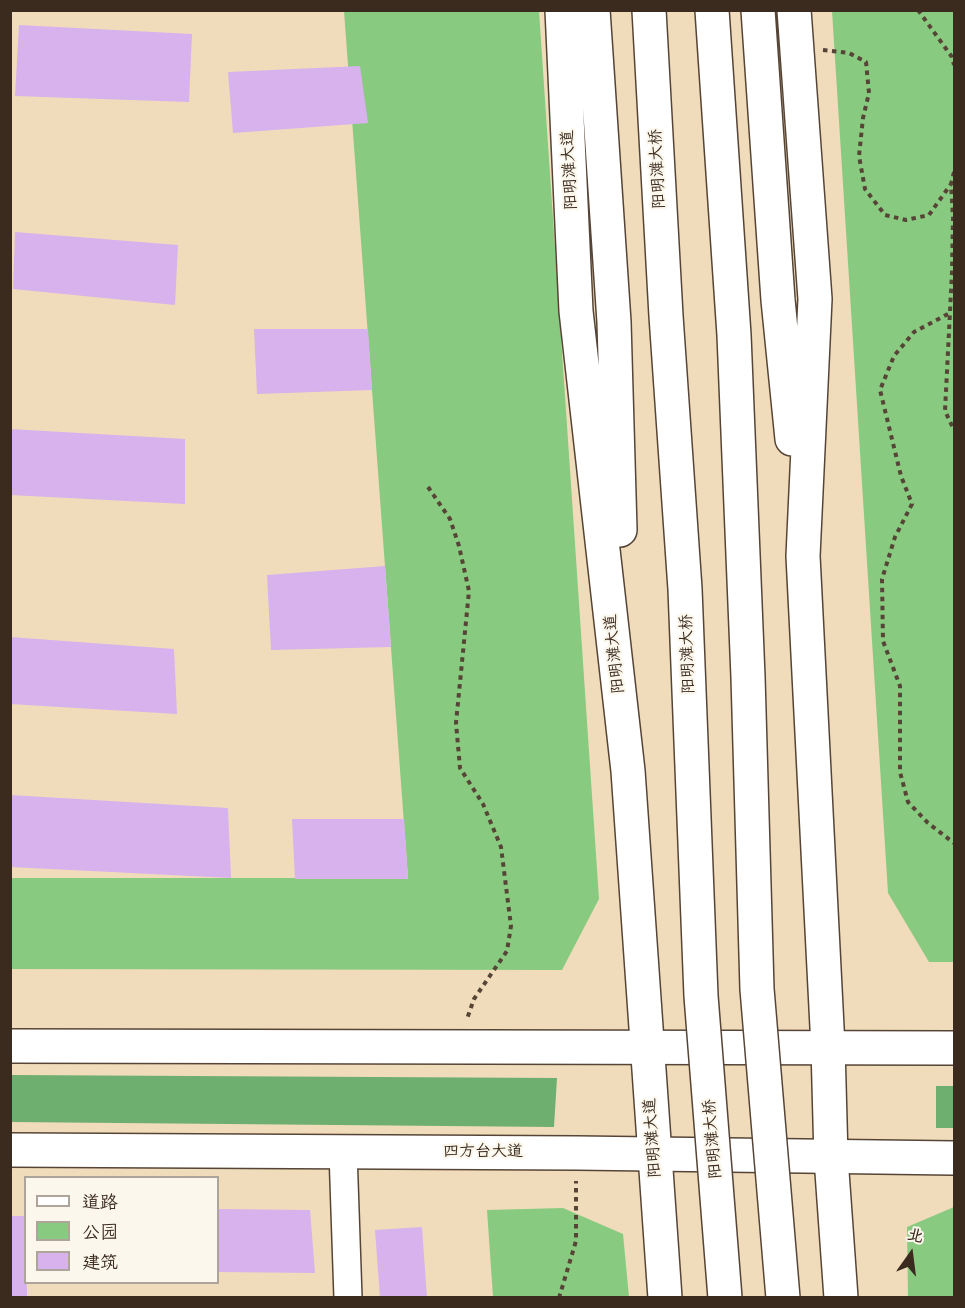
<!DOCTYPE html>
<html>
<head>
<meta charset="utf-8">
<style>
	body { margin:0 }
	#map { position:relative; width:965px; height:1308px; overflow:hidden; background:#f0dcbb; font-family:"Balsamiq Sans","LXGW WenKai TC",sans-serif }
	canvas { display:block }
	.frame { position:absolute; inset:0; border:12px solid #3b2a1e; pointer-events:none }
	.legend { position:absolute; left:24px; top:1176px; width:195px; height:108px; box-sizing:border-box; background:#fbf7ec; border:2px solid #aea59a; margin:0; padding:8px 10px; list-style:none; font-size:18px; color:#3b2a1e }
	.legend li { display:flex; align-items:center; gap:12px; height:30px }
	.legend b { width:30px; border:2px solid #aea59a }
	.north { position:absolute; left:881px; top:1224px; width:60px; height:60px; -webkit-text-stroke:4px #fbf7ec; paint-order:stroke; rotate:14deg; font-size:16px; font-weight:700; line-height:24px; text-align:center; color:#3b2a1e }
	.north::after { content:''; display:block; margin:auto; width:21px; height:27px; background:#3b2a1e; clip-path:polygon(50% 0,100% 100%,50% 72%,0 100%) }
</style>
</head>
<body>
<div id="map">
<canvas width="965" height="1308"></canvas>
<div class="frame"></div>
<ul class="legend">
<li><b style="height:8px;background:#fff"></b>道路</li>
<li><b style="height:16px;background:#89ca81"></b>公园</li>
<li><b style="height:16px;background:#d7b2ec"></b>建筑</li>
</ul>
<div class="north">北</div>
</div>
<script>
const context = document.querySelector('canvas').getContext('2d');
context.lineJoin = 'round';
function paint(path, color) { context.fillStyle = color; context.fill(path, 'evenodd'); }
const toPath = rows => new Path2D(rows.map(r => 'M' + r).join(''));
function strokePath(path, color, width, dash) { context.strokeStyle = color; context.lineWidth = width; context.lineCap = dash ? 'butt' : 'round'; context.setLineDash(dash || []); context.stroke(path); }
function write(font, color, halo, rows, align = 'center') {
  context.font = font + ' "Balsamiq Sans","LXGW WenKai TC",sans-serif'; context.lineWidth = 4.5; context.setLineDash([]); context.textBaseline = 'middle'; context.strokeStyle = halo; context.fillStyle = color; for (const [text, x, y, turn = 0] of rows) {
    context.save(); context.translate(x, y); context.rotate((+turn || 0) * Math.PI / 180); context.textAlign = isNaN(turn) ? turn : align; if (halo) context.strokeText(text, 0, 0); context.fillText(text, 0, 0); context.restore();
  }
}
paint(toPath([
	[344,11,539,11,599,899,562,970,11,969,11,878,408,878],
	[832,11,954,11,954,962,929,962,888,893],
	[954,1207,954,1297,908,1297,907,1227],
	[563,1208,623,1234,629,1297,493,1297,487,1210]
]), '#89ca81');
paint(toPath([
	[11,1075,557,1078,554,1127,11,1122],
	[936,1086,954,1086,954,1128,936,1128]
]), '#6eae6f');
paint(toPath([
	[19,25,192,34,189,102,15,96],
	[360,66,368,123,233,133,228,72],
	[15,232,178,245,175,305,13,289],
	[254,329,368,329,372,390,257,394],
	[10,429,185,439,185,504,10,495],
	[385,566,391,647,271,650,267,575],
	[10,637,174,649,177,714,10,704],
	[10,795,228,808,231,878,10,867],
	[292,819,404,819,408,879,295,879],
	[218,1209,310,1210,315,1273,218,1272],
	[10,1216,26,1216,27,1298,10,1298],
	[422,1227,427,1298,380,1298,375,1230]
]), '#d7b2ec');
const street = toPath([
	[343,1152,348,1298]
]);
const primary = toPath([
	[10,1046,954,1048],
	[10,1150,577,1153,954,1158]
]);
const highway = toPath([
	[562,10,576,311,628,771,665,1298],
	[593,10,614,322,620,530],
	[758,10,778,300,792,439],
	[794,10,815,299,803,556,828,1047,831,1158,841,1298]
]);
strokePath(street, '#564536', 30);
strokePath(primary, '#564536', 36);
strokePath(highway, '#564536', 36);
strokePath(toPath([
	[918,10,952,57,954,65],
	[823,50,849,53,866,62,869,93,863,118,859,156,865,189,885,215,906,220,929,215,951,184],
	[954,172,951,184,953,218,952,272,945,411,954,430],
	[948,314,914,332,894,356,880,390,901,476,912,504,895,537,882,579,883,641,900,686,900,772,908,802,928,823,954,843],
	[428,487,450,519,459,546,469,591,456,723,460,768,483,804,501,847,511,926,507,951,474,999,467,1019],
	[559,1298,576,1241,576,1181]
]), '#564536', 4, [4.5, 4.5]);
strokePath(street, '#fff', 27);
strokePath(primary, '#fff', 33);
strokePath(highway, '#fff', 33);
const highwayBridge = toPath([
	[649,10,666,316,685,589,701,996,725,1298],
	[712,10,734,335,748,677,757,989,783,1298]
]);
strokePath(highwayBridge, '#564536', 36, []);
strokePath(highwayBridge, '#fff', 33);
write('16px', '#3b2a1e', '#fbf7ec', [
	["阳明滩大桥",658,169,-93],
	["阳明滩大道",570,170,-93],
	["阳明滩大道",615,654,-96],
	["阳明滩大桥",688,654,-92],
	["阳明滩大道",653,1138,-94],
	["阳明滩大桥",713,1139,-95],
	["四方台大道",483,1152]
]);
</script>
</body>
</html>
